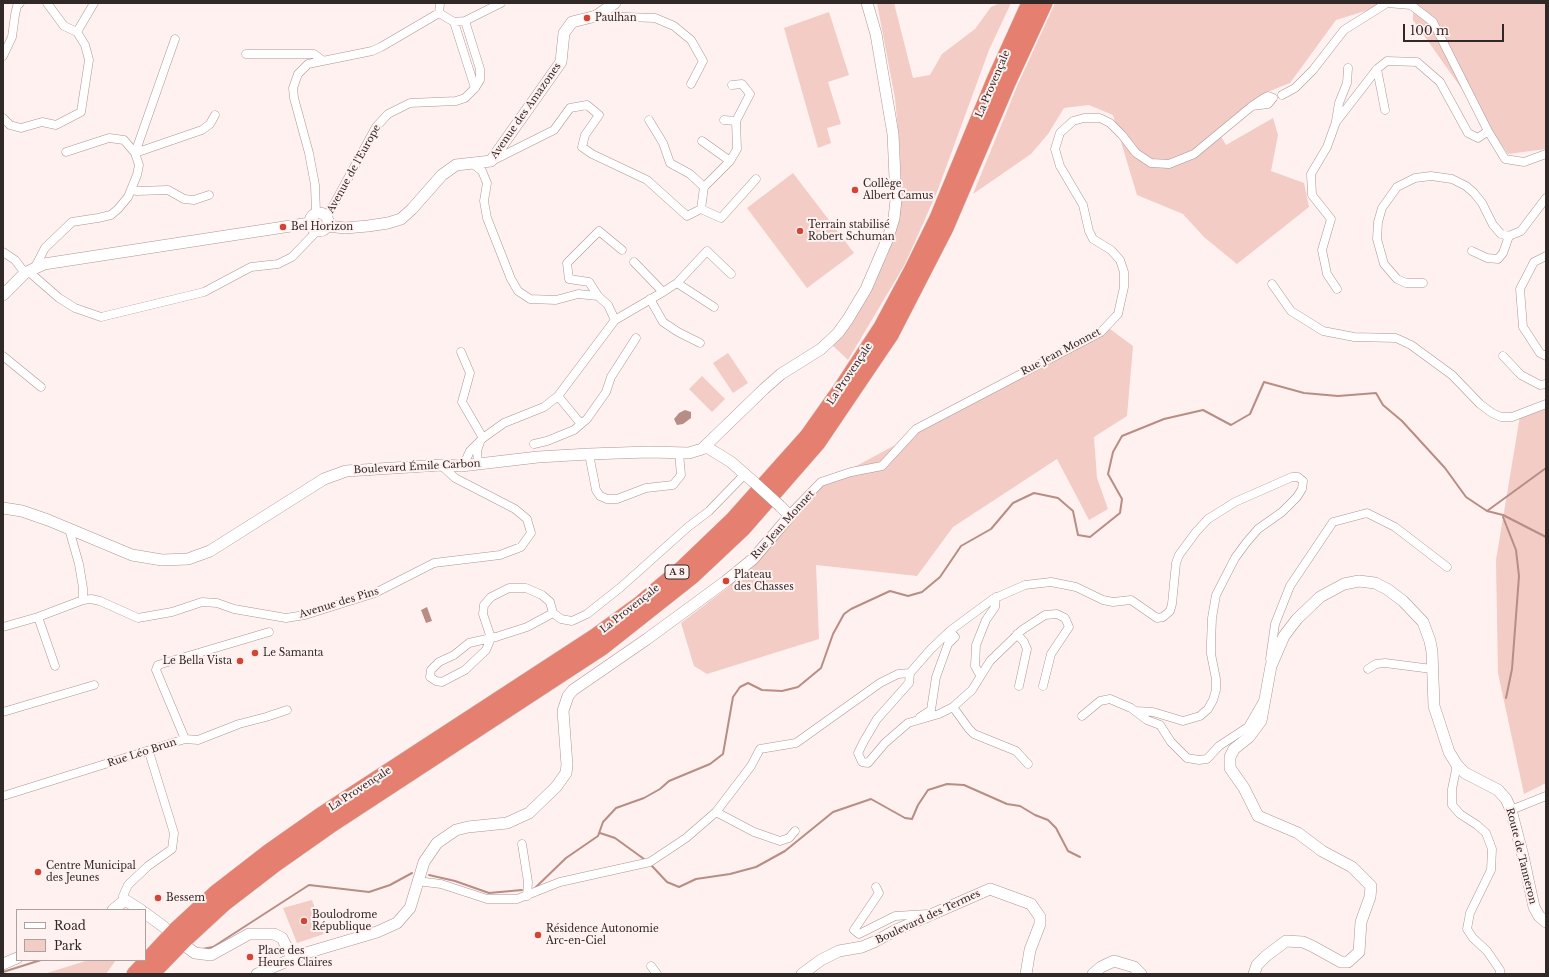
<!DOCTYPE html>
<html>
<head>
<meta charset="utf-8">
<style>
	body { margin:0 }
	#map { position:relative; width:1549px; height:977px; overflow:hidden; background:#fff1ef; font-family:"Libre Baskerville",serif }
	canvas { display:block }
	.frame { position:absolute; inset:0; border:4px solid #312928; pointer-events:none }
	.legend { position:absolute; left:16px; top:909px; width:130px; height:52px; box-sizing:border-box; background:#fff1ef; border:1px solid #ada19f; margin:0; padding:5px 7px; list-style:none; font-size:12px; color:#312928 }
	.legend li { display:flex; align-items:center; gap:8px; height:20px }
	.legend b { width:20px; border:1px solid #ada19f }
	.scale { position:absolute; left:1403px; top:24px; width:101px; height:18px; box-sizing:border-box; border:2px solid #312928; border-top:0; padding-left:5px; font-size:12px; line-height:14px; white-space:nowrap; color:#312928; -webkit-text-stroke:3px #fff1ef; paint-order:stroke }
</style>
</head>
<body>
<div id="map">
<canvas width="1549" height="977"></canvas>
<div class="frame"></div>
<ul class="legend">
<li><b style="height:5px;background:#fff"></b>Road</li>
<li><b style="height:11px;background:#f2ccc5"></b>Park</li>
</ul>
<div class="scale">100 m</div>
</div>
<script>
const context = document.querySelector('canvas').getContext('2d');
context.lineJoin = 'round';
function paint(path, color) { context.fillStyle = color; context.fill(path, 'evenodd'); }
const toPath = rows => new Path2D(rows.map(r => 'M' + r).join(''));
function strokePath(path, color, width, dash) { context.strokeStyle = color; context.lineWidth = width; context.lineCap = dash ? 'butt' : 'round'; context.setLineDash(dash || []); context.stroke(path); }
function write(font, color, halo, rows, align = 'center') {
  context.font = font + ' "Libre Baskerville",serif'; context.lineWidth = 4; context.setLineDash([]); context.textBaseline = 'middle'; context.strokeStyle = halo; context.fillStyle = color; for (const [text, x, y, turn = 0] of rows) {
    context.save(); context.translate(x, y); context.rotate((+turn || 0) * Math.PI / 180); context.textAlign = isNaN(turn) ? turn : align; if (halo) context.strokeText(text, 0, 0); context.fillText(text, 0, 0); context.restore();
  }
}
paint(toPath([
	[877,3,894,3,913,78,930,75,942,54,975,29,991,7,1000,3,1011,3,989,50,937,192,905,264,848,360,830,343,858,310,887,256,901,203,900,151,895,98],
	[1055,3,1391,3,1336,20,1290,83,1265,93,1217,130,1226,145,1273,118,1278,135,1271,171,1304,183,1309,207,1237,264,1204,237,1183,214,1137,195,1113,115,1089,105,1064,108,1048,134,1031,154,973,194,1018,84],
	[1413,3,1546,3,1546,149,1508,154,1413,20],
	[829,12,849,75,828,82,841,124,827,128,831,143,818,148,784,28],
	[793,173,854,253,807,288,747,208],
	[1110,329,1133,346,1127,416,1094,437,1097,478,1108,509,1089,520,1057,459,953,527,917,576,816,565,819,639,707,674,694,666,681,623,730,586,823,484],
	[728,353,748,383,733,393,713,363],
	[702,376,725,399,712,412,689,389],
	[1546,403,1546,783,1524,794,1498,673,1496,560,1521,410],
	[312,900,324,934,297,943,283,908],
	[89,960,116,960,106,974,44,974]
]), '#f2ccc5');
paint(toPath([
	[685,410,691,412,691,418,683,424,677,425,674,419,679,413],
	[427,607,432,621,426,623,421,610]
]), '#b88d85');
strokePath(toPath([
	[1487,511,1546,468],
	[1503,517,1516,550,1519,576,1512,669,1506,698],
	[600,833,615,838,644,859],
	[652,866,667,882,679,887,696,879,730,874,756,867,785,851,833,812,871,799,905,818,912,819,918,805,928,790,947,784,964,785,1007,804,1020,806,1035,815,1048,820,1056,828,1068,851,1080,857],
	[429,875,455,881,489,893,522,890],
	[535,888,566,858,598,836,603,822,616,808,644,798,660,789,669,781,710,764,723,754,733,697,740,687,748,683,762,690,782,691,798,687,821,668,833,634,844,614,851,609,890,591,908,596,922,592,940,577,961,546,991,529,1013,503,1034,493,1058,498,1073,511,1078,535,1090,537,1120,513,1122,499,1108,474,1113,452,1122,436,1164,419,1203,410,1231,425,1250,414,1264,382,1304,393,1338,396,1376,393,1383,405,1402,421,1445,468,1466,497,1487,511,1503,515,1546,537],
	[202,949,213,947,309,885,369,892,390,885,412,873],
	[3,972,41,960]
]), '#b88d85', 2);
const street = toPath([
	[47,3,64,26,77,32,94,3],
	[439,13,440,3],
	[596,16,655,18,674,26,691,40,703,61,691,84],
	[454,22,475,88],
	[246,54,314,54,322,60],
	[3,56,12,37,15,15,17,6,20,3],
	[1377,69,1385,110],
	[1282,95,1295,88,1313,70,1344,30,1387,3,1411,5,1433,22,1488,131,1505,159,1524,162,1546,154],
	[3,118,10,125,21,128,42,122,56,125,81,112,89,60,85,45,77,32],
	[724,120,736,121],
	[1336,121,1339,103,1347,83,1348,68],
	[702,141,730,161],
	[135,153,175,39],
	[135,153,202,130,210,124,215,115],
	[492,161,554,130,570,108,587,105,599,115,585,135,582,147,592,154,647,180,687,216,701,209,704,187,690,174,670,163,663,143,649,120],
	[473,164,482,171,487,183,484,201,487,218,511,279,518,291,530,299,556,300,578,294,598,296],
	[704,187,730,161,737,149,736,121,750,94,742,84,732,85],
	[132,190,137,191,168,190,184,199,194,200,209,195],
	[701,209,721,218,756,179],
	[316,213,315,185,309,153,294,98,293,88,298,74,308,64,372,51,381,47,439,13,454,22,465,21],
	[327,217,376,127,388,114,410,103,456,101,465,98,475,88,480,80,480,69,465,21,501,3],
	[1472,251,1487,258,1498,259,1503,253,1509,236],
	[3,252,15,260,25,273],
	[1546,256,1534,262,1520,289,1523,327,1540,353,1546,356],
	[35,267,45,248,72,222,98,218,111,215,118,209,128,197,137,175,139,165,135,153,124,140,109,138,66,152],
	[28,271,59,298,75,308,101,317,204,292,251,267,278,264,292,257,317,231],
	[677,283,714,307],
	[1423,283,1406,283,1397,279,1384,264,1377,239,1378,222,1382,208,1397,187,1415,178,1431,176,1452,179,1466,186,1474,193,1482,203,1493,225,1501,234,1509,236,1521,231,1546,198],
	[1272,284,1291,311,1323,331,1354,337,1396,338,1411,345,1452,375,1480,404,1492,413,1501,417,1512,417,1546,404],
	[1337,289,1327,274,1322,250,1331,219,1312,195,1311,174,1327,147,1336,122,1377,69,1387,61,1417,62,1440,82,1468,133,1478,138,1488,131],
	[663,292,677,283,707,251,731,274],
	[650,299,663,322,678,332,700,343],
	[615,320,663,292,634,262],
	[461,352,470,373,462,402,483,438],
	[3,356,41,387],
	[1503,356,1521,375,1540,385,1546,384],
	[581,424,587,419,606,392,611,377,636,338],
	[534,444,547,441,574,430,581,424,558,396],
	[589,454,596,490,600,496,607,499,617,499,646,488,673,485,681,475,679,453],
	[478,464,477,451,480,442],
	[463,466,470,451,483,438,504,423,544,407,558,396,615,320,608,305,598,296,589,282,569,279,567,263,599,231,622,250],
	[788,516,821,482,851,472,882,466,916,429,1101,332,1118,314,1124,287,1124,272,1120,260,1111,250,1093,239,1089,231,1083,205,1060,166,1055,149,1060,133,1073,121,1084,118,1100,118,1110,123,1122,135,1136,153,1151,163,1169,164,1194,154,1252,106,1264,98,1268,96,1273,98,1268,104,1252,106],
	[69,529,79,564,83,588,83,600],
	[553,613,527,627,496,637,491,638,469,643,454,655,439,662,431,670,430,677,436,681,442,682,465,670,486,650,491,638,483,614,484,605,491,597,509,588,526,588,542,595,550,602,553,613,561,619,572,621,587,614,621,587,688,527,709,511,745,474],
	[38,617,55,666],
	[3,627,38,617,83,600,91,599,100,601,138,618,172,612,202,602,217,603,234,609,286,618,305,615,375,593,434,563,500,555,521,547,531,533,527,519,515,509,455,478,441,465],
	[1017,634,1024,642,1027,649,1019,686],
	[1271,663,1270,659,1275,624,1290,586,1333,522,1367,513,1395,527,1447,567],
	[1368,669,1376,664,1385,663,1432,669],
	[910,673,931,649,951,630,993,599,1025,585,1051,582,1076,587,1103,600,1113,602,1131,600,1157,618,1163,617,1170,611,1172,604,1176,563,1179,555,1196,532,1208,519,1235,502,1292,477,1298,477,1303,481,1302,489,1297,497,1282,512,1258,529,1246,543,1235,558,1216,595,1212,618,1211,642,1211,654,1216,679,1216,690,1213,700,1208,709,1200,716,1183,721,1153,712,1136,711],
	[910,673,909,683,877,719,864,741,858,753,862,762,868,763,885,743,908,723,939,714,953,707,972,690,990,661,1022,630,1045,615,1057,614,1065,618,1069,627,1051,654,1043,686],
	[980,675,975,666,976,645,986,620,995,607,996,597],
	[953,707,969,729,974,734,1016,751,1028,764],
	[3,712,94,685],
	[1082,716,1100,701,1110,699,1131,708,1147,720,1160,725,1171,742,1187,758,1199,760,1207,759,1219,746,1248,727,1263,701],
	[920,717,931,710,936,677,948,644,955,637,950,631],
	[185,739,156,670,158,665,269,632],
	[1457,765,1452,789,1452,805,1460,814,1477,825,1486,833,1492,849,1491,870,1470,913,1467,929,1473,938,1487,951,1500,970,1500,974],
	[3,796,185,739,198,740,239,724,266,717,287,710],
	[1511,810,1546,796],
	[716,812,754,832,780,841,789,838,795,831],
	[522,844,528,882,527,896],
	[417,881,441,884,487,899,517,899,560,882,650,862,686,838,716,812,751,766,760,749,796,743,880,683,898,674,910,673],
	[876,887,879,893,854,930,859,934,895,916,928,914],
	[125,900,123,896,128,885,148,866,172,849,174,833,149,752],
	[651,966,657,974]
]);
const secondary = toPath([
	'310 222a9 9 0 1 1 18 0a9 9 0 1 1-18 0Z',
	[328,226,345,228,368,226,388,223,401,219,412,209,442,175,456,165,491,161,561,62,564,33,572,22,596,16,615,3],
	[3,295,25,273,44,264,310,223],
	[705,446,731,462,756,484],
	[3,508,22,511,48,520,132,555,162,560,188,559,210,551,324,479,346,471,441,465,461,466,538,457,589,454,649,452,689,453,702,449,764,389,781,374,821,349,838,333,848,319,866,289,888,238,894,218,896,200,893,134,876,34,867,3],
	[113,910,125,900,141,910],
	[145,913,164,927],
	[188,948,195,953,211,955,249,934,274,934,282,938,293,959],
	[3,964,17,958],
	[257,974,306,953,377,932,397,923,410,908,424,862,437,843,456,830,468,827,507,823,529,813,556,787,566,773,567,765,563,711,568,696,573,690,647,639,726,581,753,559,788,518,787,513,780,506],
	[802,974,821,960,839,951,862,947,874,942,896,930,990,889,1031,904,1040,917,1040,924,1030,950,1026,974],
	[1093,974,1101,967,1114,961,1134,967,1141,974],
	[1254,974,1257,965,1266,956,1286,941,1303,942,1312,946,1341,962,1348,962,1359,952,1361,922,1370,897,1371,886,1352,867,1322,851,1298,833,1258,816,1244,788,1230,768,1230,757,1234,749,1249,737,1261,721,1271,666,1284,636,1297,619,1320,597,1344,584,1359,581,1375,583,1387,589,1403,601,1423,622,1430,641,1432,652,1434,706,1449,752,1457,765,1465,773,1498,790,1506,799,1511,810,1523,856,1534,907,1539,916,1546,922]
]);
const highway = toPath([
	[134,974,175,930,215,893,268,852,322,814,595,636,639,604,683,567,732,520,807,436,841,388,881,327,912,269,937,218,994,80,1029,3],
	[152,974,185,940,224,904,276,864,330,826,602,648,693,576,743,529,818,443,891,335,946,228,1008,83,1045,3]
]);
strokePath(street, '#ac9794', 9);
strokePath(secondary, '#ac9794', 12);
strokePath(highway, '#d2d0d0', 16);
strokePath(street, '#fff', 8);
strokePath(secondary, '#fff', 11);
strokePath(highway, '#e58070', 15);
const secondaryBridge = toPath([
	[756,484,780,506]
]);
strokePath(secondaryBridge, '#ac9794', 12, []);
strokePath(secondaryBridge, '#fff', 11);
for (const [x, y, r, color] of [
	[587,18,4,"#d24535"],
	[855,190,4,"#d24535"],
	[283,227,4,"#d24535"],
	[800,231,4,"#d24535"],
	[726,581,4,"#d24535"],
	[255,653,4,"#d24535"],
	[240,661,4,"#d24535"],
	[38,872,4,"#d24535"],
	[158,898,4,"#d24535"],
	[304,921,4,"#d24535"],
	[538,935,4,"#d24535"],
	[250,957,4,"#d24535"]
]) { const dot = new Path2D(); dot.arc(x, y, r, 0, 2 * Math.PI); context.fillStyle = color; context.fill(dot); strokePath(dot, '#fff1ef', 1.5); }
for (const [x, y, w] of [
	[677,572,24]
]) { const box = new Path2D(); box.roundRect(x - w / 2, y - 7, w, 14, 3); context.fillStyle = '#fff1ef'; context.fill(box); strokePath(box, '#312928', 1); }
write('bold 9px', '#312928', null, [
	["A 8",677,572]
]);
write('10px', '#312928', '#fff1ef', [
	["Paulhan",595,18],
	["Collège",863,184],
	["Albert Camus",863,196],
	["Terrain stabilisé",808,225],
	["Robert Schuman",808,237],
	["Bel Horizon",291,227],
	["Plateau",734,575],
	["des Chasses",734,587],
	["Le Samanta",263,653],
	["Le Bella Vista",232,661,"right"],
	["Centre Municipal",46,866],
	["des Jeunes",46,878],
	["Bessem",166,898],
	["Boulodrome",312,915],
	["République",312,927],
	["Résidence Autonomie",546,929],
	["Arc-en-Ciel",546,941],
	["Place des",258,951],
	["Heures Claires",258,963]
], 'left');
write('10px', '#312928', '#fff1ef', [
	["La Provençale",993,84,-67],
	["Avenue des Amazones",526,111,-55],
	["Avenue de l'Europe",354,169,-61],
	["Rue Jean Monnet",1061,352,-28],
	["La Provençale",850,374,-56],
	["Boulevard Émile Carbon",417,467,-3],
	["Rue Jean Monnet",783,525,-48],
	["Avenue des Pins",339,603,-17],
	["La Provençale",630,609,-38],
	["Rue Léo Brun",142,753,-18],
	["La Provençale",360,789,-33],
	["Route de Tanneron",1521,856,76],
	["Boulevard des Termes",928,917,-25]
]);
</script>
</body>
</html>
